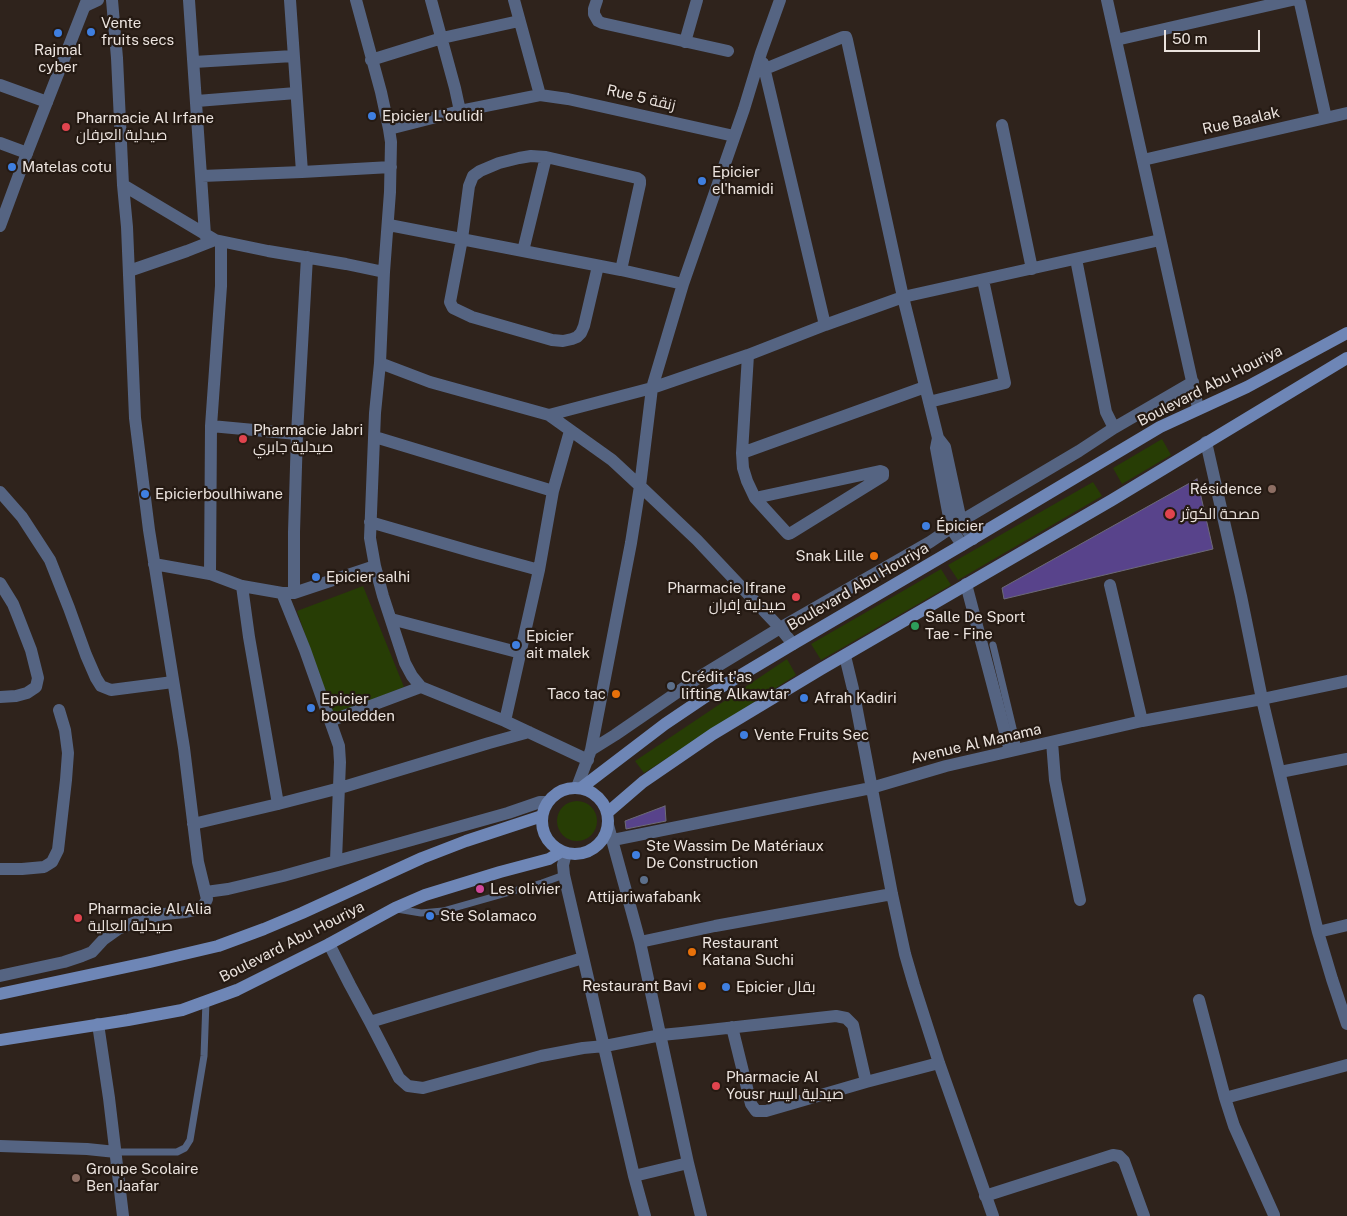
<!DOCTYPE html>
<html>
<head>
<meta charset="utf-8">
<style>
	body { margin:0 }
	#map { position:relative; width:1347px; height:1216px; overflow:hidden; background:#2f231c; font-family:"Public Sans",sans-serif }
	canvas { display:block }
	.scale { position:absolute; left:1164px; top:30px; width:96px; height:22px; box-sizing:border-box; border:2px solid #ebe3de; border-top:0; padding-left:6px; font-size:15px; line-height:18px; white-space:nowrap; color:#ebe3de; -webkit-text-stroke:4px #251a13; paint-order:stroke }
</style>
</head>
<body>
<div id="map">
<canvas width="1347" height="1216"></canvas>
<div class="scale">50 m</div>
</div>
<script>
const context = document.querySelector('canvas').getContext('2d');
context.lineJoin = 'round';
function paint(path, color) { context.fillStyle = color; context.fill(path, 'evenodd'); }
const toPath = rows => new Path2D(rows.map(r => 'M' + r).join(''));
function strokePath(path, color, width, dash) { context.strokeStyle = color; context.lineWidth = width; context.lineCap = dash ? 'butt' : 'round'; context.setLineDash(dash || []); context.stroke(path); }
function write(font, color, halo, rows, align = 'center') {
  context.font = font + ' "Public Sans",Cairo,sans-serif'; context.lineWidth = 4.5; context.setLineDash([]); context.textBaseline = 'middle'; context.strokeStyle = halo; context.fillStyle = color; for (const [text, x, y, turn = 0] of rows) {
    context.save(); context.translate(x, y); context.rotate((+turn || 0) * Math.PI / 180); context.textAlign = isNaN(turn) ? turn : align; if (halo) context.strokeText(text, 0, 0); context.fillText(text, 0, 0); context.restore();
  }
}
paint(toPath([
	[1162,439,1171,455,1122,484,1113,468],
	[1093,482,1102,496,958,580,948,565],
	[941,569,951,585,821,660,811,644],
	[363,586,404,687,333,716,297,611],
	[787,659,796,675,644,773,635,761],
	'557 821a20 20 0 1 1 40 0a20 20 0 1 1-40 0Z'
]), '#273d05');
const building = toPath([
	[1197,479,1213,549,1004,599,1002,588,1197,479],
	[665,806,666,821,626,829,625,821,665,806]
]);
paint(building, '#58438b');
strokePath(building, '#6d6a78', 1);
strokePath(toPath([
	[993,645,1018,749],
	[397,909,421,913,443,911,542,883,564,875],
	[116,1152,177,1152,185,1148,190,1140,204,1056,206,1001]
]), '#556482', 7);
strokePath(toPath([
	[189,0,205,235],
	[290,0,302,172],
	[356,0,381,92,389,129,391,142,390,192,384,272,380,363,375,413,370,538,375,566,383,596,405,663,412,676,421,687,505,721,588,760],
	[431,0,455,88,460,111],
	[514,0,540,95],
	[597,0,594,9,594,14,598,21,602,23,728,51],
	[1107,0,1198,408],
	[1297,0,1300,3,1326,118],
	[85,6,98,0],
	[1116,40,1292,0],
	[685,42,697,0],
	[371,60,442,38,519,21],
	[194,62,293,56],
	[763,63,825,325],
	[765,69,843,37,846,37,847,40,903,297,938,438,936,448,951,528,962,545],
	[0,85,47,102],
	[197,101,296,93],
	[1002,125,1032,269],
	[389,129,460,111,540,95,568,99,734,136],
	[0,143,27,153],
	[1143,160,1347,113],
	[202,176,302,172,391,167],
	[123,185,215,240,268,251,346,264,384,272],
	[389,225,621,270,683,284],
	[523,251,546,157],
	[1076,259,1106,412,1114,428],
	[598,266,584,326,581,333,577,337,572,339,563,341,552,340,472,317,453,308,450,302,462,239,469,186,473,176,480,171,499,163,519,158,531,156,546,157,637,178,640,180,640,184,621,270],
	[129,271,187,251,215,240],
	[748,355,742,453,743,468,747,481,755,498,786,532,788,534,791,533,883,476,883,472],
	[380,363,430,382,549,415,652,388,748,355,825,325,903,297,1160,240],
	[929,402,1005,383,983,280],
	[549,415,612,460,640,486,697,540,780,628,793,644],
	[211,426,297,434],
	[375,437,553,491],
	[938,438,945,447,961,521,973,539],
	[1206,442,1241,596,1262,699,1297,847,1318,932,1332,979,1347,1024],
	[742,453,925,387],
	[0,492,22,517,50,560,69,608,86,655,96,678,101,686,111,690,173,682],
	[755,498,880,471,883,472],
	[370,522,477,553,539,570],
	[154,564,210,574,242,586,282,593,294,593,375,566],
	[210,574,211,426,221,286,221,242],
	[0,583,13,604,19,619,31,650,38,678,36,687,27,693,16,696,0,697],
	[966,584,1010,751],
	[1110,585,1142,721],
	[242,586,249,637,278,804],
	[282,593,305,650,339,746,340,762,336,860],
	[294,593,294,532,297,434,307,257],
	[391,619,521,653],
	[845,656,853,689,892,894,905,954,914,985,939,1063,993,1216],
	[330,721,421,687],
	[505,721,539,570,553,491,570,431],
	[1052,742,1055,780,1060,805,1080,900],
	[591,750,615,735,701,676,780,628,930,542,961,521,1079,451,1114,428,1193,382],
	[1280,772,1347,759],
	[577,787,591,750,631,543,640,486,652,388,683,284,744,109,761,53,780,0],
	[193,824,278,804,340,788,489,743,529,732],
	[608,825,640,942,688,1163,701,1216],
	[613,840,871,788,946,766,1142,721,1262,699,1347,681],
	[566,853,563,865,564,875,634,1176,645,1216],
	[0,869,22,869,44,867,52,862,58,850,66,780,68,753,65,730,59,710],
	[206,892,228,889,283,876,508,813,540,802,547,802],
	[1318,932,1347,925],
	[640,942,715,926,892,894],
	[329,944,350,985,370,1022,399,1078,408,1086,423,1088,541,1056,583,1048,605,1046,661,1035,682,1033,836,1016,846,1018,853,1025,866,1082],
	[0,976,64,962,82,956,92,952,104,939,118,929,143,919,164,914,186,912,195,910,204,905,207,899,198,862,184,748,149,530,135,418,127,227,123,185,117,58,112,0],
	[1199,1000,1225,1098,1234,1126,1274,1215],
	[370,1022,583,958],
	[98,1024,109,1098,123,1216],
	[732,1027,751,1104,756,1111,766,1111,866,1082,939,1063],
	[1225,1098,1347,1065],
	[0,1146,87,1149,116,1152],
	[634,1176,688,1163],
	[985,1196,1113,1155,1119,1156,1124,1161,1144,1216]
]), '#556482', 12);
strokePath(toPath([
	[0,226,27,153,87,0]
]), '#556482', 12);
strokePath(toPath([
	'542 821a33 33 0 1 1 66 0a33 33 0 1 1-66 0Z',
	[581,788,665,724,711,693,793,644,962,545,1160,427,1247,387,1347,333],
	[607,813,643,782,713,734,821,669,1112,500,1347,358],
	[0,994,150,962,218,946,264,929,302,913,422,858,466,841,542,816],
	[0,1040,128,1020,182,1010,237,990,329,944,395,908,425,895,500,872,549,859,562,851]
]), '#6e86b6', 12);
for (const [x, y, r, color] of [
	[91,32,5,"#3f7fe0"],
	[58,33,5,"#3f7fe0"],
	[372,116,5,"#3f7fe0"],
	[66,127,5,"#e0444e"],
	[12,167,5,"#3f7fe0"],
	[702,181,5,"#3f7fe0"],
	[243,439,5,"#e0444e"],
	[1272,489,5,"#8d6e63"],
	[145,494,5,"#3f7fe0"],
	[1170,514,6,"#e0444e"],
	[926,526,5,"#3f7fe0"],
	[874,556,5,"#e8710a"],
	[316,577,5,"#3f7fe0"],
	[796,597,5,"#e0444e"],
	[915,626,5,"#2e9e5b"],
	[516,645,5,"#3f7fe0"],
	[671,686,5,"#5c6f8a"],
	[616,694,5,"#e8710a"],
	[804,698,5,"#3f7fe0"],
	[311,708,5,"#3f7fe0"],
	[744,735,5,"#3f7fe0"],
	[636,855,5,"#3f7fe0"],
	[644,880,5,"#5c6f8a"],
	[480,889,5,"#d1479c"],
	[430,916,5,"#3f7fe0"],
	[78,918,5,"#e0444e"],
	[692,952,5,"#e8710a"],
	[702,986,5,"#e8710a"],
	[726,987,5,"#3f7fe0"],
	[716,1086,5,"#e0444e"],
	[76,1178,5,"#8d6e63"]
]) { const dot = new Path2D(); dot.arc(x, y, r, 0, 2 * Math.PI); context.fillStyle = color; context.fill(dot); strokePath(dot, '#251a13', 2); }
write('15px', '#ebe3de', '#251a13', [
	["Vente",101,23],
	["fruits secs",101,40],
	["Rajmal",58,50,"center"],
	["cyber",58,67,"center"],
	["Epicier L'oulidi",382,116],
	["Pharmacie Al Irfane",76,118],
	["صيدلية العرفان",76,135],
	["Matelas cotu",22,167],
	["Epicier",712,172],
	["el'hamidi",712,189],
	["Pharmacie Jabri",253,430],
	["صيدلية جابري",253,447],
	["Résidence",1262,489,"right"],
	["Epicierboulhiwane",155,494],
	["مصحة الكوثر",1181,514],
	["Épicier",936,526],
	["Snak Lille",864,556,"right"],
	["Epicier salhi",326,577],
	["Pharmacie Ifrane",786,588,"right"],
	["صيدلية إفران",786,605,"right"],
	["Salle De Sport",925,617],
	["Tae - Fine",925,634],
	["Epicier",526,636],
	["ait malek",526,653],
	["Crédit t'as",681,677],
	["lifting Alkawtar",681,694],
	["Taco tac",606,694,"right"],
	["Afrah Kadiri",814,698],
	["Epicier",321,699],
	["bouledden",321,716],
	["Vente Fruits Sec",754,735],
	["Ste Wassim De Matériaux",646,846],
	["De Construction",646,863],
	["Les olivier",490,889],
	["Attijariwafabank",644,897,"center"],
	["Pharmacie Al Alia",88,909],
	["صيدلية العالية",88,926],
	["Ste Solamaco",440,916],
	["Restaurant",702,943],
	["Katana Suchi",702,960],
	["Restaurant Bavi",692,986,"right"],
	["Epicier بقال",736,987],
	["Pharmacie Al",726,1077],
	["Yousr صيدلية اليسر",726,1094],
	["Groupe Scolaire",86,1169],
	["Ben Jaafar",86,1186]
], 'left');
write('15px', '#ebe3de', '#251a13', [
	["Rue 5 زنقة",641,98,13],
	["Rue Baalak",1241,121,-13],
	["Boulevard Abu Houriya",1210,386,-27],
	["Boulevard Abu Houriya",858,587,-30],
	["Avenue Al Manama",976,744,-13],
	["Boulevard Abu Houriya",292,942,-27]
]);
</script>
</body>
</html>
